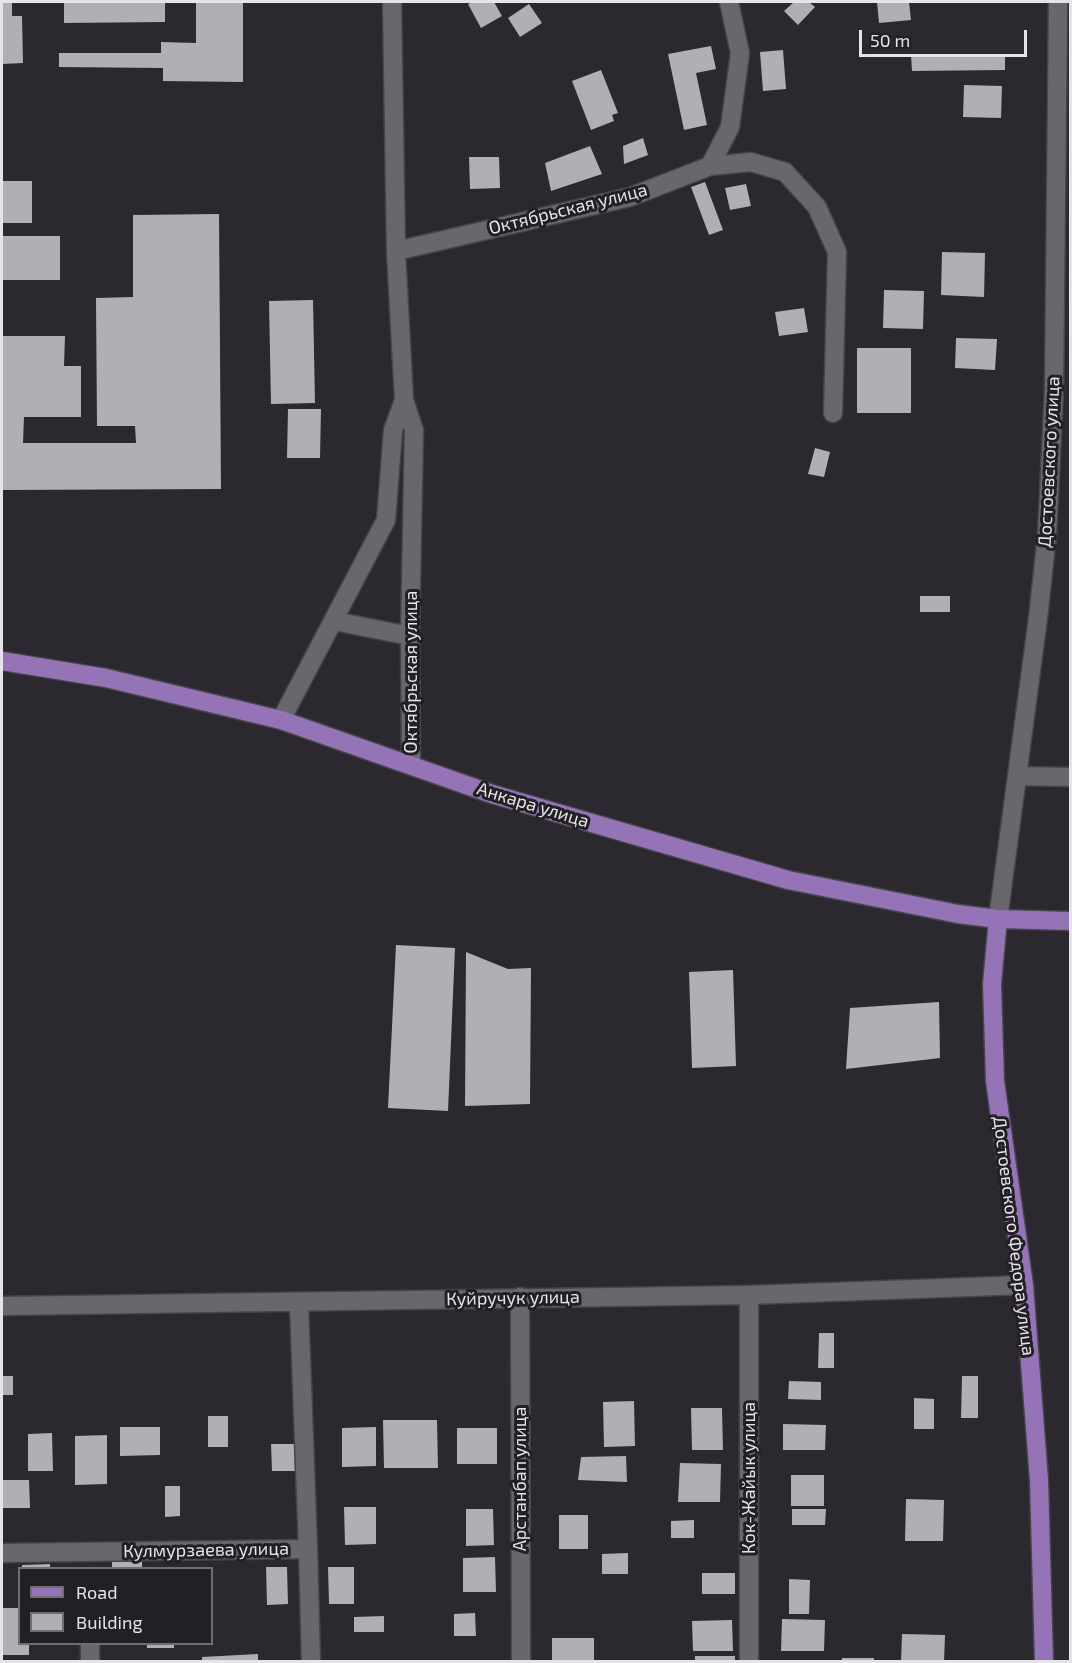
<!DOCTYPE html>
<html>
<head>
<meta charset="utf-8">
<style>
	body { margin:0 }
	#map { position:relative; width:1072px; height:1663px; overflow:hidden; background:#2b292f; font-family:"Exo 2",sans-serif }
	canvas { display:block }
	.frame { position:absolute; inset:0; border:3px solid #e6e4e8; pointer-events:none }
	.legend { position:absolute; left:18px; top:1567px; width:195px; height:78px; box-sizing:border-box; background:#221f25; border:2px solid #706e73; margin:0; padding:8px 10px; list-style:none; font-size:18px; color:#e6e4e8 }
	.legend li { display:flex; align-items:center; gap:12px; height:30px }
	.legend b { width:30px; border:2px solid #706e73 }
	.scale { position:absolute; left:859px; top:30px; width:168px; height:27px; box-sizing:border-box; border:3px solid #e6e4e8; border-top:0; padding-left:8px; font-size:18px; line-height:21px; white-space:nowrap; color:#e6e4e8; -webkit-text-stroke:4px #221f25; paint-order:stroke }
</style>
</head>
<body>
<div id="map">
<canvas width="1072" height="1663"></canvas>
<div class="frame"></div>
<ul class="legend">
<li><b style="height:8px;background:#9473b7"></b>Road</li>
<li><b style="height:16px;background:#b1aeb6"></b>Building</li>
</ul>
<div class="scale">50 m</div>
</div>
<script>
const context = document.querySelector('canvas').getContext('2d');
context.lineJoin = 'round';
function paint(path, color) { context.fillStyle = color; context.fill(path, 'evenodd'); }
const toPath = rows => new Path2D(rows.map(r => 'M' + r).join(''));
function strokePath(path, color, width, dash) { context.strokeStyle = color; context.lineWidth = width; context.lineCap = dash ? 'butt' : 'round'; context.setLineDash(dash || []); context.stroke(path); }
function write(font, color, halo, rows, align = 'center') {
  context.font = font + ' "Exo 2",sans-serif'; context.lineWidth = 6; context.setLineDash([]); context.textBaseline = 'middle'; context.strokeStyle = halo; context.fillStyle = color; for (const [text, x, y, turn = 0] of rows) {
    context.save(); context.translate(x, y); context.rotate((+turn || 0) * Math.PI / 180); context.textAlign = isNaN(turn) ? turn : align; if (halo) context.strokeText(text, 0, 0); context.fillText(text, 0, 0); context.restore();
  }
}
paint(toPath([
	[2,2,12,2,12,16,22,16,23,63,2,64],
	[64,2,165,2,165,22,64,23],
	[196,2,243,2,243,82,163,81,163,68,59,67,59,53,161,53,161,42,196,43],
	[473,2,494,2,502,16,481,28,468,4],
	[794,2,809,2,815,7,798,25,784,11],
	[877,2,909,2,911,20,879,23],
	[529,4,542,23,520,37,508,18],
	[711,46,716,69,696,73,707,125,684,130,668,54],
	[783,50,786,89,763,91,760,52],
	[1005,54,1005,70,912,71,911,55],
	[601,70,618,113,612,115,614,121,591,130,572,81],
	[964,85,1002,86,1001,118,963,117],
	[643,138,648,155,624,164,623,146],
	[590,146,602,174,551,191,545,163],
	[469,157,499,157,500,188,470,189],
	[2,181,32,181,32,223,2,223],
	[705,182,723,230,709,235,691,187],
	[746,184,751,206,730,210,725,188],
	[219,214,221,489,2,490,2,336,65,336,64,366,81,366,81,417,24,417,23,443,136,443,135,426,97,426,96,298,133,297,133,215],
	[2,236,60,236,60,280,2,280],
	[942,252,985,253,984,297,941,295],
	[884,290,924,291,923,329,883,328],
	[313,300,315,403,271,404,269,301],
	[804,308,808,332,779,336,775,312],
	[956,338,997,339,995,370,955,368],
	[857,348,911,348,911,413,857,413],
	[288,409,321,409,320,458,287,458],
	[815,448,830,452,824,477,808,474],
	[920,596,950,596,950,612,920,612],
	[396,945,455,948,448,1111,388,1108],
	[466,952,508,969,531,968,530,1104,465,1106],
	[733,970,736,1066,692,1068,689,972],
	[939,1002,940,1058,846,1069,850,1008],
	[819,1333,834,1333,834,1368,818,1368],
	[2,1376,13,1376,13,1395,2,1395],
	[962,1376,978,1376,978,1418,961,1418],
	[789,1381,821,1382,821,1400,788,1399],
	[914,1398,934,1399,934,1429,914,1429],
	[634,1401,635,1446,604,1447,603,1402],
	[691,1408,722,1408,723,1450,692,1450],
	[208,1416,228,1416,228,1447,208,1447],
	[383,1420,437,1420,438,1468,384,1468],
	[783,1424,826,1425,825,1450,783,1450],
	[120,1427,160,1427,160,1455,120,1456],
	[376,1427,376,1466,342,1467,342,1428],
	[457,1428,497,1428,497,1464,457,1464],
	[52,1433,53,1471,28,1471,28,1434],
	[107,1435,107,1484,75,1485,75,1436],
	[271,1444,296,1444,297,1471,272,1471],
	[626,1456,627,1482,578,1480,581,1457],
	[680,1463,721,1464,720,1502,678,1502],
	[791,1475,824,1475,824,1506,791,1506],
	[2,1480,29,1480,30,1508,2,1508],
	[165,1486,180,1486,180,1516,165,1517],
	[906,1499,944,1500,943,1541,905,1541],
	[344,1507,376,1507,376,1544,345,1545],
	[466,1509,493,1509,494,1545,466,1546],
	[792,1509,826,1509,825,1525,792,1525],
	[559,1515,588,1515,588,1549,559,1549],
	[694,1520,694,1538,671,1538,671,1521],
	[628,1553,628,1574,602,1574,602,1554],
	[495,1557,496,1592,463,1592,463,1558],
	[112,1562,142,1562,142,1568,112,1568],
	[50,1564,50,1568,22,1568,22,1565],
	[266,1567,287,1567,288,1604,267,1605],
	[328,1567,354,1567,354,1604,329,1604],
	[702,1573,735,1573,735,1594,702,1594],
	[789,1579,810,1580,809,1614,789,1614],
	[2,1608,20,1608,20,1644,29,1644,29,1655,2,1655],
	[475,1613,476,1636,454,1636,454,1614],
	[384,1616,384,1632,354,1632,354,1617],
	[782,1619,825,1620,824,1651,781,1651],
	[732,1620,733,1651,693,1651,692,1621],
	[902,1634,945,1635,944,1662,901,1662],
	[552,1638,594,1638,594,1662,552,1662],
	[147,1644,174,1644,174,1648,147,1648],
	[258,1654,258,1662,202,1662,202,1657],
	[695,1656,735,1656,735,1662,695,1662],
	[842,1658,874,1658,874,1662,842,1662]
]), '#b1aeb6');
const minor = toPath([
	[392,2,396,251,404,400,414,430,410,636,411,765],
	[710,166,751,162,785,172,817,207,837,252,833,413],
	[396,251,630,197,710,166,730,127,740,53,729,2],
	[334,621,410,636],
	[281,720,386,520,393,430,404,400],
	[1018,776,1070,777],
	[998,919,1038,618,1047,535,1054,390,1058,2],
	[520,1297,521,1662],
	[2,1306,749,1295,1024,1285],
	[308,1549,311,1662],
	[2,1553,308,1549,299,1303],
	[90,1644,90,1662],
	[749,1662,749,1295]
]);
const major = toPath([
	[2,661,106,678,281,720,492,794,788,880,958,914,998,919,1070,921],
	[998,919,992,984,995,1081,1024,1285,1039,1480,1044,1662]
]);
strokePath(minor, '#464449', 21);
strokePath(major, '#464449', 21);
strokePath(minor, '#69666d', 18);
strokePath(major, '#9473b7', 18);
write('18px', '#e6e4e8', '#221f25', [
	["Октябрьская улица",568,209,-14],
	["Достоевского улица",1049,462,-87],
	["Октябрьская улица",411,672,-90],
	["Анкара улица",533,805,17],
	["Достоевского Федора улица",1014,1236,83],
	["Куйручук улица",513,1298,-1],
	["Кок-Жайык улица",749,1478,-90],
	["Арстанбап улица",520,1479,-90],
	["Кулмурзаева улица",206,1550,-1]
]);
</script>
</body>
</html>
